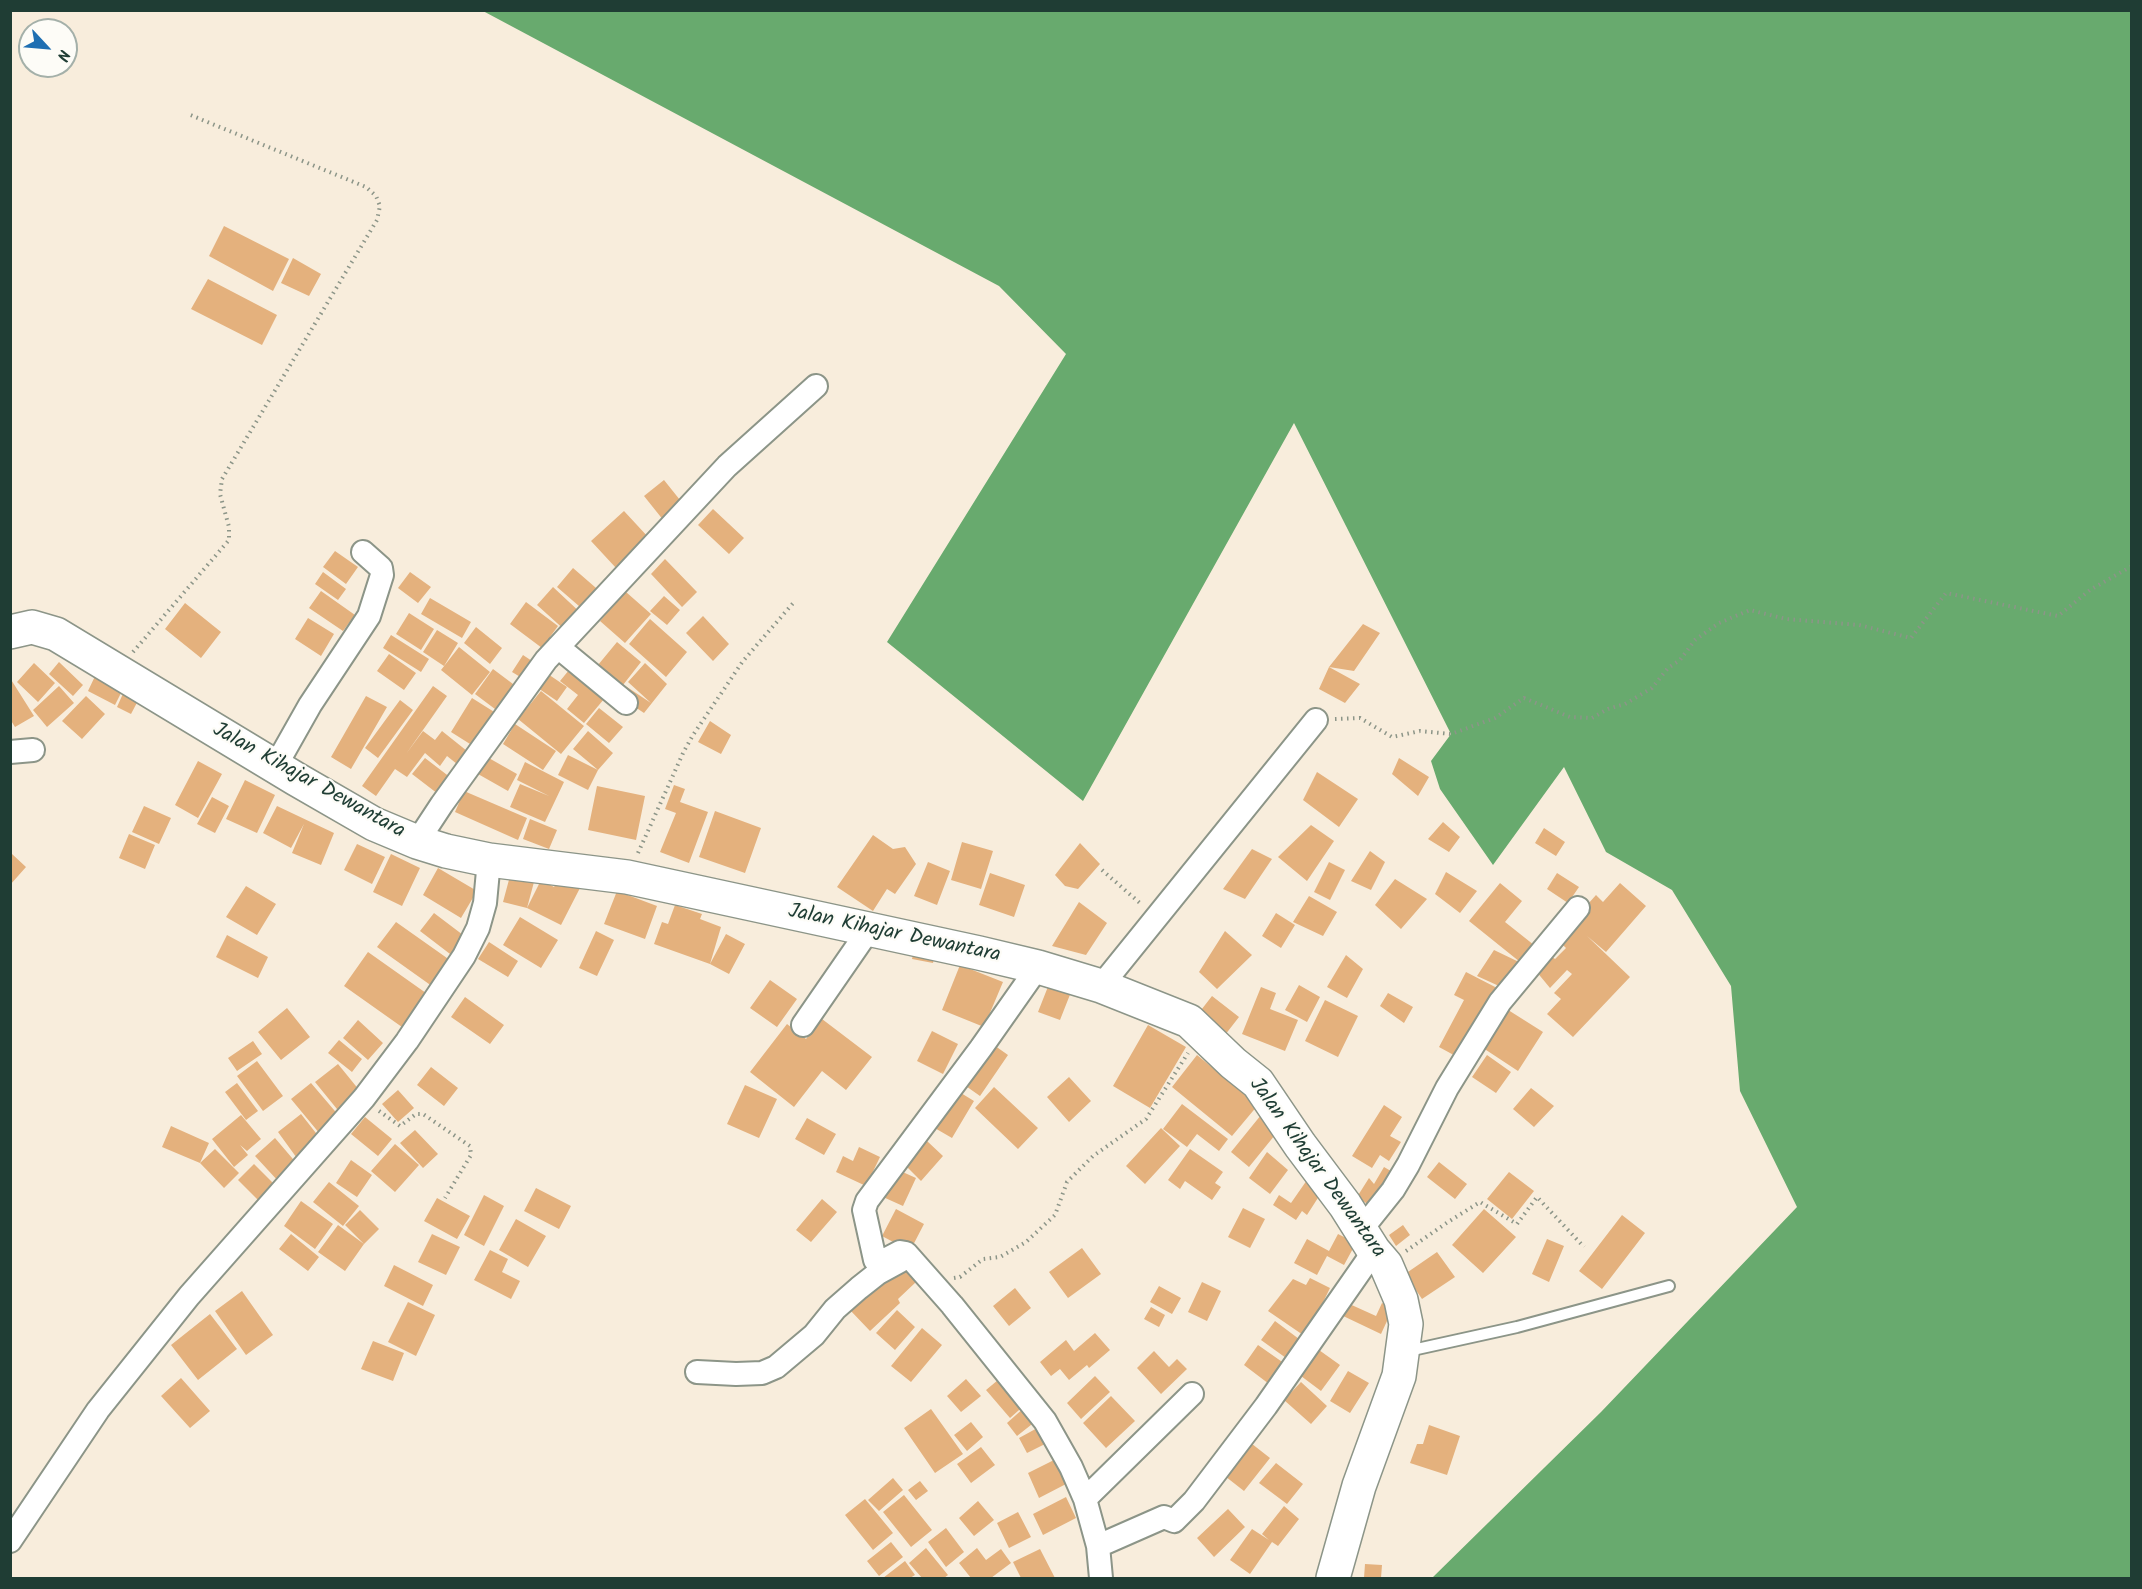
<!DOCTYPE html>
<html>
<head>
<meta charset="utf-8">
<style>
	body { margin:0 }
	#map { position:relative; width:2142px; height:1589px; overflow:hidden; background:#f8eddc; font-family:Kalam,sans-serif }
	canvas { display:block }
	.frame { position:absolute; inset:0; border:12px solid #1f3d34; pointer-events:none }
	.north { position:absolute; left:18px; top:18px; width:60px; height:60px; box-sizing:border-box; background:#fdfcf7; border:2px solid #a4b0a9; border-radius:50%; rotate:116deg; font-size:16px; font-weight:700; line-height:24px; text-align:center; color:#1f3d34 }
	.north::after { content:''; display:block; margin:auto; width:21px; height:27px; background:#1f6fb2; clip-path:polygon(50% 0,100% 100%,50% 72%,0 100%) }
</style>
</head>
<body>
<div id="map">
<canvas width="2142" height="1589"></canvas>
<div class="frame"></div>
<div class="north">N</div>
</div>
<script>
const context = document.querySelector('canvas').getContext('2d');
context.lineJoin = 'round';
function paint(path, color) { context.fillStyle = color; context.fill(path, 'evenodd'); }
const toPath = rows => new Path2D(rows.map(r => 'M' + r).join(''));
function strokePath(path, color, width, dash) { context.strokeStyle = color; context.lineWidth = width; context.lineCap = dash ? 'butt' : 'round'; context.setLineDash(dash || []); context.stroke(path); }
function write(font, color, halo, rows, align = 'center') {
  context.font = font + ' Kalam,sans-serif'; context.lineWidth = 4.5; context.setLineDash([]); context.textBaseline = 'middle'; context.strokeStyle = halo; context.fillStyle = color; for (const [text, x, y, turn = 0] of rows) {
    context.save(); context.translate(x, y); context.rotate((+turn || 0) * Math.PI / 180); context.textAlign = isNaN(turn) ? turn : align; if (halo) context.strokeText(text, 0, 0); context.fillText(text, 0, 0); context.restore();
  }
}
paint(toPath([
	[483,11,2131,11,2131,1578,1432,1578,1601,1412,1797,1207,1740,1091,1731,986,1672,890,1606,852,1564,767,1493,865,1440,789,1431,761,1451,734,1294,423,1083,801,887,642,1066,354,999,286]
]), '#68aa6e');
paint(toPath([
	[224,226,289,259,273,291,209,256],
	[293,258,321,274,309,296,281,283],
	[208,279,277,315,262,345,191,309],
	[664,480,684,505,664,521,644,496],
	[713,509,744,538,729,554,698,525],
	[624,511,649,538,616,568,591,541],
	[335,551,358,567,346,584,323,567],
	[665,559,697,592,682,607,651,574],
	[573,568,603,594,587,613,557,587],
	[323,572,346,589,338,600,315,584],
	[410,572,431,587,418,603,398,588],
	[553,587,583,615,567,632,537,605],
	[321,591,355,615,343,631,309,608],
	[626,592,651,614,625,643,600,621],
	[664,596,680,610,667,625,650,611],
	[430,598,471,622,462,638,421,614],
	[526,602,558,626,542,648,510,624],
	[185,603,221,632,201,658,165,629],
	[409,613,434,629,421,650,396,634],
	[703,616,729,644,713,661,686,633],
	[308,618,334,634,321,656,295,639],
	[650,619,687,652,666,677,629,644],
	[1363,624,1380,633,1354,671,1329,667],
	[476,627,502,648,490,664,464,643],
	[437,630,458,643,444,666,423,652],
	[391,635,429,659,421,672,383,648],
	[617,642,641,662,623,685,598,665],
	[459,647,490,672,472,695,441,670],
	[389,654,416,673,404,690,377,671],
	[523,655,538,665,527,681,512,672],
	[59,662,83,685,73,696,49,674],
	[34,663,55,683,38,702,17,682],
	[645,663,667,684,644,713,617,695,624,685,651,703,628,682],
	[574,664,609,693,584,723,567,709,578,695,560,681],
	[1329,667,1360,684,1345,703,1319,689],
	[493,669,521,690,503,715,475,694],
	[542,670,567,687,557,701,532,684],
	[97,672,125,685,115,705,88,691],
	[10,678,34,716,15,727,10,719],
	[59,686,74,703,47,727,33,710],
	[433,686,447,696,406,754,423,731,435,740,442,731,472,755,462,768,447,756,440,766,425,753,407,777,395,769,376,796,362,786],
	[126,687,141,695,131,714,117,707],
	[541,691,584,726,561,754,518,719],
	[86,696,105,714,82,739,62,721],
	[366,696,387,707,351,769,331,757],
	[472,698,499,715,478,749,451,732],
	[400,700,413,710,378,758,365,748],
	[599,708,623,727,609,743,586,724],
	[710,721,731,735,721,754,698,742],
	[515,724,556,751,543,770,503,744],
	[588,731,613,753,598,770,588,790,558,775,568,755,598,770,573,749],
	[487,757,517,774,508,791,478,774],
	[425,758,455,781,442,797,412,774],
	[1399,758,1429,777,1418,796,1392,774],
	[198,761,222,774,198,818,175,805],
	[525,762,564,782,545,822,510,807,520,784,549,796,517,780],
	[1317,772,1358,799,1339,827,1303,800],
	[245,780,275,795,257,833,226,819],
	[674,785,685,789,680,802,708,812,689,863,660,852,676,813,665,809],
	[597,786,645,796,636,840,588,830],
	[464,791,527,818,518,840,455,812],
	[212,797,229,806,215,833,197,824],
	[144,806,171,818,159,844,132,832],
	[277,806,334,833,321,865,292,853,304,824,291,848,263,833],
	[715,811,761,828,745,873,699,857],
	[530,819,557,830,549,849,523,839],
	[1443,822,1460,837,1449,852,1428,839],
	[1311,825,1334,841,1307,881,1278,857],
	[1544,828,1565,842,1556,856,1535,843],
	[129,834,155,845,145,869,119,858],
	[873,835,893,849,905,847,916,864,895,894,887,889,873,911,837,887],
	[962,842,993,851,981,889,951,880],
	[1080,843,1100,864,1078,889,1065,886,1055,875],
	[357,844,385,857,372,884,344,870],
	[1252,849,1272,859,1245,899,1223,889],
	[1370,851,1385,862,1371,890,1351,881],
	[12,854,26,867,10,885,10,856],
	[391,854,420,868,402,906,373,892],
	[928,862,950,871,937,905,914,896],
	[1329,862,1345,870,1330,900,1314,892],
	[438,868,477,891,461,918,423,895],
	[1446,872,1477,891,1460,913,1435,894],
	[990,873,1025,885,1014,917,979,905],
	[1557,873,1579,887,1568,903,1547,889],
	[510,876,534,882,527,908,541,880,554,887,560,877,580,888,561,925,527,908,503,902],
	[1395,879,1427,899,1401,929,1375,905],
	[1500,883,1522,901,1505,922,1539,949,1525,966,1469,921],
	[1620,883,1646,906,1606,952,1587,936,1630,977,1573,1037,1547,1014,1561,999,1554,993,1572,974,1567,970,1550,988,1536,971,1551,956,1555,959,1566,948,1561,943,1572,922,1596,895,1603,902],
	[246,886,276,904,257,935,226,917],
	[617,891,657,906,645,939,604,924],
	[1309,896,1337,912,1323,936,1293,922],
	[1079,902,1107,923,1086,955,1052,946],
	[675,905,702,914,700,919,721,927,710,964,654,944,662,922,668,924],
	[434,913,467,938,454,957,420,931],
	[1276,913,1295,925,1281,948,1262,936],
	[520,917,558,940,541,968,503,945],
	[396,922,454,963,436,989,377,947],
	[596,931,614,940,597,976,579,968],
	[1225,931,1252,955,1217,989,1199,972],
	[726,934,745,944,729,974,710,964],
	[227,935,268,957,258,978,216,957],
	[489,942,518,961,508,977,478,959],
	[915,946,936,950,933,963,912,959],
	[1494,950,1519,962,1499,986,1477,976],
	[368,952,433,998,409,1032,344,986],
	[1346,955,1363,969,1347,998,1327,987],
	[960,965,1003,982,984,1027,942,1010],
	[1466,972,1499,989,1461,1059,1439,1047,1464,1000,1454,995],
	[1051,979,1073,987,1060,1020,1038,1012],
	[770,980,797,999,777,1027,750,1008],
	[1299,985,1320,997,1307,1022,1285,1010],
	[1261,987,1276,993,1270,1009,1298,1020,1285,1051,1242,1034],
	[1388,993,1413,1007,1404,1023,1380,1006],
	[1212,996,1239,1017,1225,1035,1198,1014],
	[465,997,504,1025,490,1044,451,1017],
	[1325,1000,1358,1016,1338,1057,1305,1041],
	[287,1008,310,1037,281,1060,258,1032],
	[1505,1008,1543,1032,1518,1071,1480,1046],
	[822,1019,872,1057,846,1090,822,1071,794,1107,750,1072,787,1024,806,1039],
	[358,1020,383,1043,368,1060,343,1038],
	[1148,1025,1186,1047,1150,1108,1113,1086],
	[932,1031,958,1044,943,1074,917,1061],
	[339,1040,362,1059,352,1072,328,1053],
	[253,1041,262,1054,237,1071,228,1058],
	[991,1043,1008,1055,980,1096,963,1084],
	[1197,1055,1258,1105,1232,1136,1172,1087],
	[1487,1055,1511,1072,1496,1093,1472,1077],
	[257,1061,283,1096,263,1111,237,1076],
	[338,1064,364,1096,341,1114,315,1082],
	[431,1067,458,1088,444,1106,417,1085],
	[1069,1077,1091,1101,1069,1122,1047,1097],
	[237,1083,258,1111,246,1120,225,1092],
	[311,1083,340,1117,320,1134,291,1099],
	[745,1085,777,1099,759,1138,727,1124],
	[994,1087,1038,1128,1018,1149,975,1108],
	[1531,1088,1554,1106,1534,1127,1513,1109],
	[398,1090,414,1108,398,1122,382,1104],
	[956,1090,974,1101,952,1138,933,1127],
	[1182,1104,1228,1139,1219,1151,1197,1134,1187,1147,1163,1129],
	[1384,1105,1402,1117,1390,1136,1401,1142,1389,1161,1380,1155,1372,1168,1352,1156],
	[301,1114,323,1142,299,1161,278,1132],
	[241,1115,261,1139,247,1151,240,1145,248,1155,234,1167,212,1139],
	[1261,1115,1279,1130,1249,1167,1231,1152],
	[365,1117,392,1139,378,1156,351,1134],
	[807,1118,836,1134,824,1155,795,1139],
	[171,1126,209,1143,200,1163,162,1147],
	[1161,1128,1180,1146,1145,1184,1126,1166],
	[415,1130,438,1154,423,1168,400,1143],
	[275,1138,298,1165,279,1182,255,1156],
	[927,1141,943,1156,921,1181,905,1165],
	[395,1144,419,1165,395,1192,371,1171],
	[859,1147,880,1157,866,1186,836,1172,843,1156,853,1161],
	[215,1149,239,1173,224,1188,200,1163],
	[1190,1149,1223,1172,1215,1183,1221,1187,1212,1200,1185,1181,1180,1189,1168,1180],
	[1267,1152,1288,1170,1270,1194,1249,1178],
	[351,1160,372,1175,357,1197,336,1183],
	[1439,1162,1467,1184,1455,1199,1427,1177],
	[254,1164,277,1187,261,1203,238,1180],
	[1384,1167,1396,1174,1375,1209,1357,1197,1369,1178,1374,1184],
	[896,1169,916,1178,903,1206,883,1197],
	[1509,1172,1534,1191,1512,1219,1487,1199],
	[1307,1180,1323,1190,1307,1215,1302,1211,1296,1220,1273,1205,1279,1195,1291,1203],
	[329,1182,359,1206,343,1226,313,1202],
	[536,1188,571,1206,559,1229,524,1211],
	[484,1195,504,1206,484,1246,464,1235],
	[437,1198,470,1216,457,1239,424,1221],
	[822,1199,837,1212,811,1242,796,1230],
	[301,1201,333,1224,315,1249,284,1226],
	[1243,1208,1265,1219,1250,1248,1228,1237],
	[896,1209,924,1224,910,1251,882,1236],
	[1484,1209,1516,1237,1483,1273,1452,1245],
	[360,1210,379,1229,364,1244,345,1271,318,1252,338,1225,364,1244,345,1225],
	[1622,1215,1645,1233,1602,1289,1579,1271],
	[516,1219,546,1236,528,1267,499,1250],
	[1403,1225,1410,1235,1396,1246,1389,1235],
	[291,1234,319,1257,308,1271,279,1249],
	[432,1234,460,1247,446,1275,418,1262],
	[1338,1234,1356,1243,1344,1265,1327,1256,1317,1275,1294,1263,1307,1239,1329,1251],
	[1547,1239,1564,1246,1549,1282,1532,1274],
	[1082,1248,1101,1274,1068,1298,1049,1272],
	[490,1250,508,1259,502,1272,520,1281,511,1299,474,1280],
	[1437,1252,1455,1277,1422,1299,1405,1274],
	[899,1263,916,1282,898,1299,900,1303,870,1331,850,1310],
	[394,1265,433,1285,423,1306,384,1286],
	[1310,1278,1330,1288,1306,1337,1268,1311,1293,1279,1306,1285],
	[1202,1282,1221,1291,1207,1321,1188,1312],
	[1159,1286,1181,1298,1172,1314,1150,1302],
	[1015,1288,1031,1308,1009,1326,993,1306],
	[242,1291,273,1335,246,1355,215,1311],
	[408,1302,435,1315,416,1356,388,1342],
	[1345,1302,1376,1316,1382,1303,1393,1308,1381,1334,1339,1314],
	[1151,1307,1165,1315,1159,1327,1144,1319],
	[897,1310,915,1327,895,1350,876,1333],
	[210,1314,237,1349,198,1380,171,1345],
	[1275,1321,1299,1339,1286,1358,1261,1340],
	[922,1328,942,1345,911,1382,891,1366],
	[1095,1333,1110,1350,1089,1368,1087,1365,1069,1380,1060,1369,1051,1376,1040,1362,1066,1340,1074,1351],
	[373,1341,404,1353,393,1381,361,1369],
	[1258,1345,1288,1366,1273,1387,1244,1365],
	[1319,1350,1340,1365,1321,1391,1301,1376],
	[1154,1351,1169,1367,1177,1359,1187,1369,1161,1394,1137,1368],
	[1348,1371,1369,1383,1350,1413,1330,1401],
	[1004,1375,1027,1403,1010,1418,986,1390],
	[1095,1376,1110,1392,1081,1419,1067,1403],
	[181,1378,210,1411,190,1428,161,1396],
	[966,1379,981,1396,961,1412,947,1396],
	[1301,1382,1327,1406,1311,1424,1284,1400],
	[1111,1396,1135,1421,1106,1448,1083,1423],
	[1025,1407,1036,1421,1017,1436,1007,1423],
	[931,1409,963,1454,935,1473,904,1428],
	[971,1422,983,1437,967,1451,954,1435],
	[1429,1425,1460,1436,1447,1475,1410,1463,1417,1444,1423,1444],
	[1041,1426,1049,1442,1027,1453,1019,1438],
	[1247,1440,1270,1458,1244,1491,1221,1473],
	[981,1447,995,1465,971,1483,957,1464],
	[1054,1460,1066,1484,1039,1498,1028,1473],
	[1276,1463,1303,1484,1287,1504,1259,1483],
	[893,1478,903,1490,879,1511,868,1500],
	[920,1481,928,1491,916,1500,908,1490],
	[904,1495,932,1530,911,1547,883,1512],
	[1066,1497,1076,1518,1043,1535,1033,1514],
	[865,1499,893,1533,873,1550,845,1515],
	[978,1501,994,1520,974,1536,959,1518],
	[1284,1506,1299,1519,1278,1546,1272,1542,1250,1574,1230,1560,1252,1529,1269,1540,1262,1534],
	[1228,1509,1245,1527,1214,1557,1197,1538],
	[1018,1512,1031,1537,1009,1548,997,1523],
	[946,1528,964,1552,946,1567,928,1542],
	[891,1542,903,1557,879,1576,867,1561],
	[926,1548,948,1575,944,1578,922,1578,909,1563],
	[977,1548,986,1560,1001,1549,1011,1563,991,1578,971,1578,959,1563],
	[1040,1549,1055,1578,1021,1578,1013,1562],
	[905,1561,915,1575,910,1578,883,1578],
	[1365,1564,1382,1565,1381,1578,1364,1578]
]), '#e4b17d');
const service = toPath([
	[1408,1351,1517,1327,1669,1286]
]);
const minor = toPath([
	[558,647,626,703],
	[10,752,33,750],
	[275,767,310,705,369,616,382,575,381,568,363,552],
	[417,842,442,804,546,660,727,466,816,386],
	[1038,967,981,1048,867,1201,864,1210,875,1260,881,1262,900,1252,906,1253,952,1305,1045,1421,1071,1467,1085,1499,1098,1546,1101,1578],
	[1101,986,1316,720],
	[803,1025,870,928],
	[1361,1230,1393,1190,1408,1165,1447,1088,1500,1002,1578,908],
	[697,1372,736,1374,762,1373,776,1367,814,1335,835,1309,859,1288,878,1273,900,1261],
	[1085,1499,1192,1394],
	[10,1541,98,1410,189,1296,364,1098,407,1041,464,956,478,928,485,903,489,860],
	[1098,1546,1164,1517,1174,1521,1194,1501,1266,1406,1374,1251]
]);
const primary = toPath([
	[10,632,32,627,56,634,296,779,374,824,417,842,446,851,489,860,627,877,979,953,1038,967,1101,986,1189,1021,1233,1063,1258,1083,1300,1145,1345,1205,1374,1251,1386,1265,1401,1300,1406,1324,1399,1376,1359,1486,1333,1578]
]);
strokePath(service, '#8c9588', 14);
strokePath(minor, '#8c9588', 26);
strokePath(primary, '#8c9588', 36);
strokePath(toPath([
	[133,652,229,540,229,527,220,494,222,479,377,220,380,206,376,196,366,187,188,114],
	[1335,719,1360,718,1392,737,1420,731,1451,734,1495,718,1524,698,1570,717,1592,718,1608,709,1625,704,1652,688,1668,668,1680,660,1695,640,1719,623,1750,610,1786,619,1859,625,1911,638,1946,593,2058,616,2090,590,2132,566],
	[638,853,684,751,693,735,743,661,795,601],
	[1102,870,1141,904],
	[379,1111,400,1126,416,1114,423,1114,470,1146,471,1155,445,1198],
	[1406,1251,1448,1222,1480,1202,1517,1224,1537,1197,1584,1247],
	[954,1278,960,1277,983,1259,1000,1257,1026,1242,1055,1215,1067,1182,1093,1156,1146,1119,1188,1053]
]), '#8c9588', 4, [1.5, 4.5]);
strokePath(service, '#fff', 10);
strokePath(minor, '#fff', 22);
strokePath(primary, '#fff', 33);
write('21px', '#1f3d34', '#fdfcf7', [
	["Jalan Kihajar Dewantara",308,782,29],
	["Jalan Kihajar Dewantara",894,935,12],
	["Jalan Kihajar Dewantara",1316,1169,54]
]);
</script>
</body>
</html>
